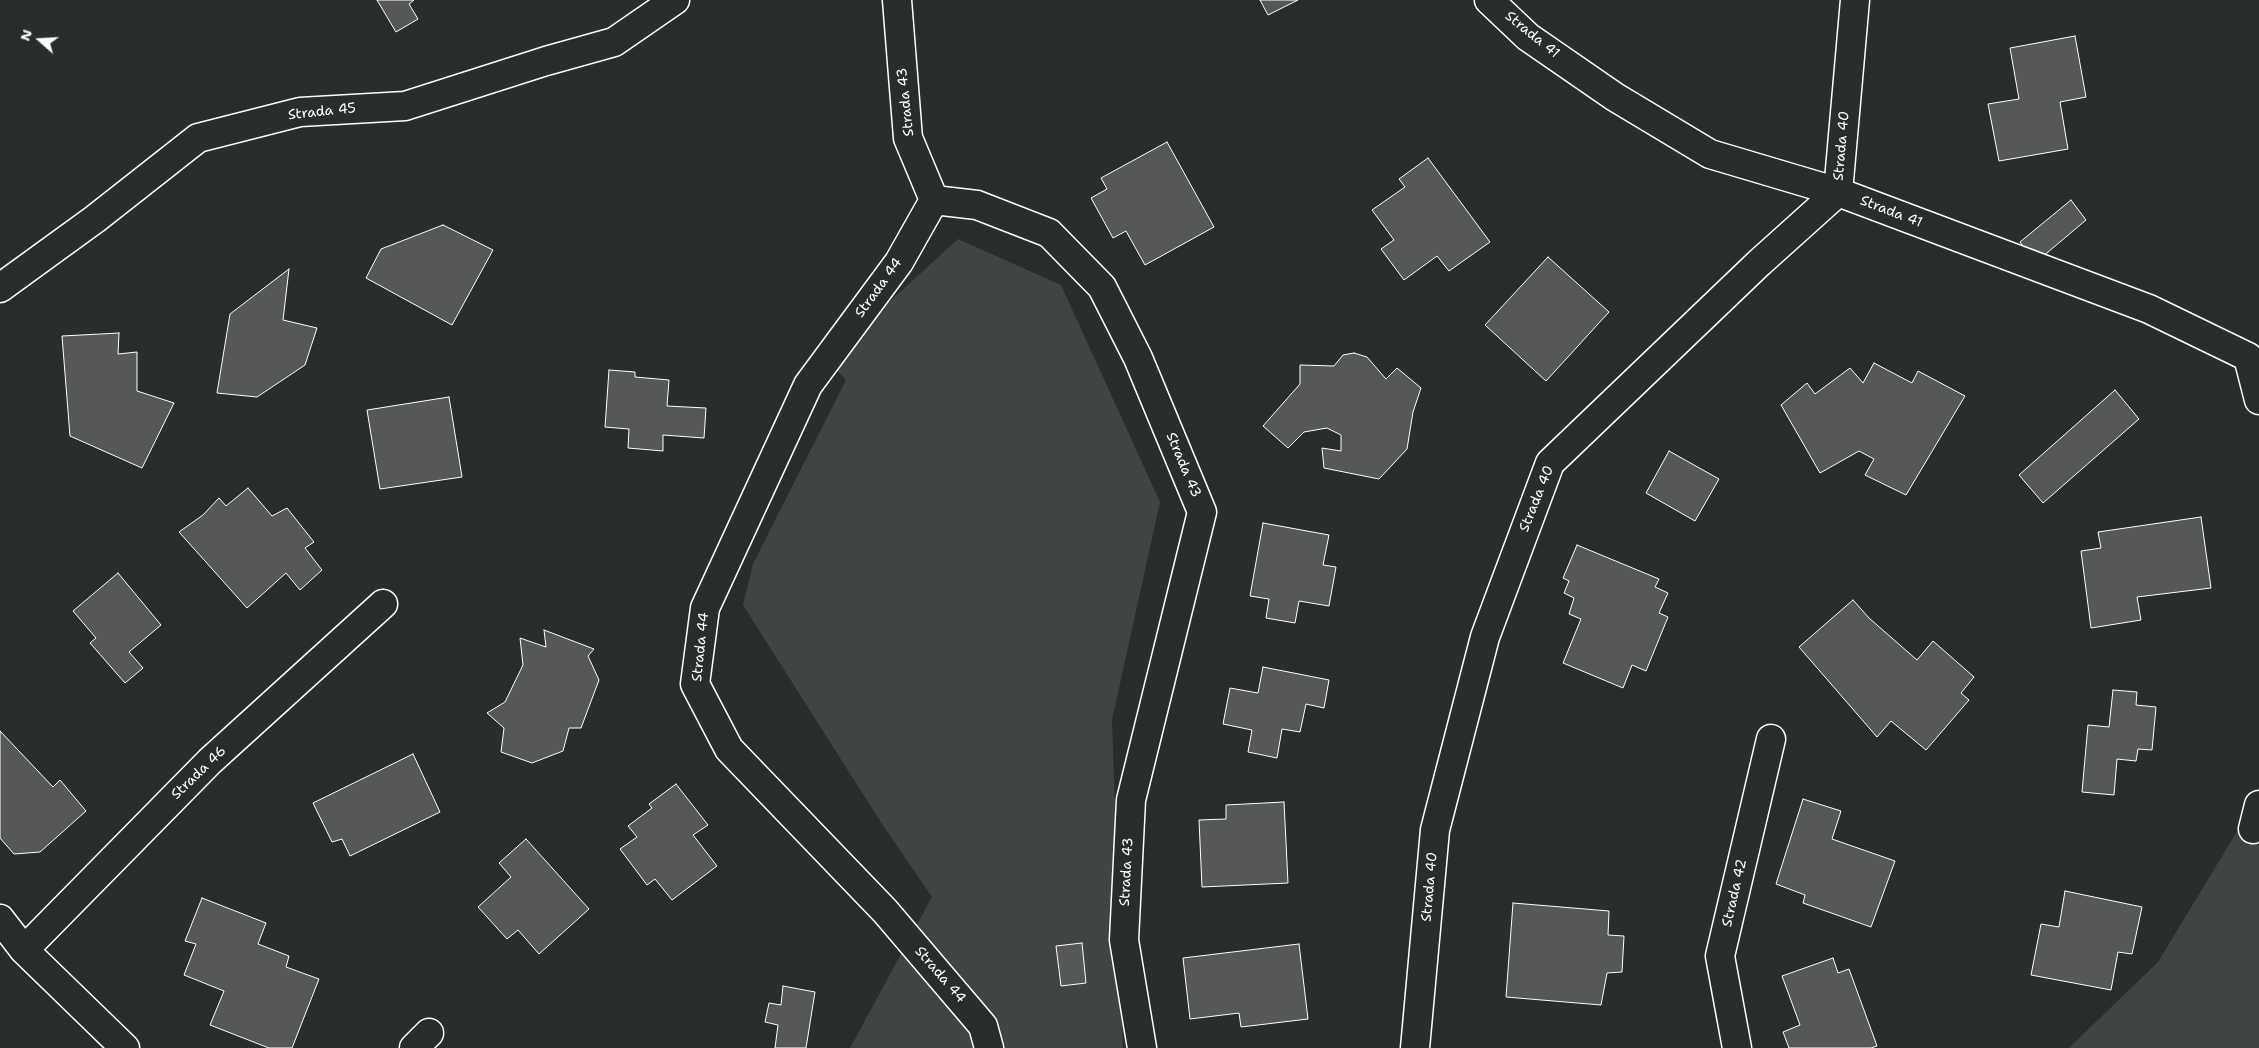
<!DOCTYPE html>
<html>
<head>
<meta charset="utf-8">
<style>
	body { margin:0 }
	#map { position:relative; width:2259px; height:1048px; overflow:hidden; background:#2a2d2e; font-family:"Shantell Sans",sans-serif }
	canvas { display:block }
	.north { position:absolute; left:15px; top:15px; width:50px; height:50px; -webkit-text-stroke:4px #2a2d2e; paint-order:stroke; rotate:289deg; font-size:14px; font-weight:700; line-height:20px; text-align:center; color:#fff }
	.north::after { content:''; display:block; margin:auto; width:18px; height:22px; background:#fff; clip-path:polygon(50% 0,100% 100%,50% 72%,0 100%) }
</style>
</head>
<body>
<div id="map">
<canvas width="2259" height="1048"></canvas>
<div class="north">N</div>
</div>
<script>
const context = document.querySelector('canvas').getContext('2d');
context.lineJoin = 'round';
function paint(path, color) { context.fillStyle = color; context.fill(path, 'evenodd'); }
const toPath = rows => new Path2D(rows.map(r => 'M' + r).join(''));
function strokePath(path, color, width, dash) { context.strokeStyle = color; context.lineWidth = width; context.lineCap = dash ? 'butt' : 'round'; context.setLineDash(dash || []); context.stroke(path); }
function write(font, color, halo, rows, align = 'center') {
  context.font = font + ' "Shantell Sans",sans-serif'; context.lineWidth = 5; context.setLineDash([]); context.textBaseline = 'middle'; context.strokeStyle = halo; context.fillStyle = color; for (const [text, x, y, turn = 0] of rows) {
    context.save(); context.translate(x, y); context.rotate((+turn || 0) * Math.PI / 180); context.textAlign = isNaN(turn) ? turn : align; if (halo) context.strokeText(text, 0, 0); context.fillText(text, 0, 0); context.restore();
  }
}
paint(toPath([
	[958,239,1061,285,1160,502,1112,720,1123,1048,850,1048,932,897,882,824,743,605,753,564,846,380,827,359],
	[2259,795,2259,1048,2069,1048,2158,962]
]), '#414445');
const building = toPath([
	[377,0,414,0,409,4,418,19,396,32,377,0],
	[1260,0,1298,0,1268,15,1260,0],
	[2075,36,2086,97,2060,102,2068,149,1999,161,1988,104,2019,99,2010,48,2075,36],
	[1167,142,1214,227,1145,265,1126,231,1113,238,1091,198,1107,189,1101,178,1167,142],
	[1428,158,1490,242,1449,271,1437,256,1404,280,1381,249,1394,240,1372,210,1405,187,1399,179,1428,158],
	[2071,200,2086,220,2035,263,2020,242,2071,200],
	[443,225,493,250,452,325,366,278,381,249,443,225],
	[1548,257,1609,312,1546,381,1485,325,1548,257],
	[289,269,283,320,317,328,305,365,257,397,217,393,230,314,289,269],
	[119,333,118,354,137,352,137,391,174,403,142,468,70,436,62,336,119,333],
	[1354,353,1367,357,1386,379,1397,368,1421,388,1413,412,1407,449,1379,479,1324,468,1322,448,1341,451,1341,435,1327,428,1304,432,1288,448,1263,426,1300,384,1300,365,1334,366,1343,355,1354,353],
	[1874,363,1912,383,1918,371,1965,396,1906,495,1865,475,1874,459,1859,451,1820,473,1781,405,1807,383,1815,394,1850,368,1863,383,1874,363],
	[609,370,635,372,635,377,669,380,667,406,706,408,704,438,663,435,663,451,628,448,629,429,605,427,609,370],
	[2115,390,2139,419,2043,503,2019,475,2115,390],
	[449,397,462,477,380,489,367,410,449,397],
	[1669,451,1719,479,1695,521,1646,493,1669,451],
	[248,488,272,516,287,508,314,542,305,548,322,570,300,590,286,573,247,608,179,532,203,515,219,498,226,506,248,488],
	[2201,517,2211,588,2137,597,2141,620,2091,628,2081,551,2101,548,2098,532,2201,517],
	[1263,523,1329,535,1323,565,1336,567,1329,606,1299,601,1295,623,1266,618,1269,599,1250,596,1263,523],
	[1577,545,1659,579,1655,587,1668,593,1659,613,1668,617,1646,671,1632,665,1623,688,1563,663,1581,619,1569,614,1574,598,1564,593,1569,581,1563,578,1577,545],
	[118,573,161,625,129,652,143,668,125,683,90,643,96,638,73,611,118,573],
	[1853,600,1869,618,1917,660,1933,641,1974,677,1961,693,1969,700,1926,750,1891,721,1877,737,1799,647,1853,600],
	[544,630,594,649,588,656,599,680,581,728,569,728,563,751,532,763,501,752,504,728,487,713,505,702,523,665,520,638,546,647,544,630],
	[1263,667,1329,680,1324,708,1306,704,1300,732,1282,729,1277,758,1248,752,1252,730,1223,724,1230,688,1258,693,1263,667],
	[2113,690,2137,692,2136,705,2156,707,2152,750,2138,749,2136,761,2117,759,2114,795,2082,792,2088,725,2109,727,2113,690],
	[0,731,53,787,60,780,86,811,40,852,14,854,0,838,0,731],
	[413,754,440,812,350,856,342,839,332,842,313,803,413,754],
	[676,784,708,825,693,835,717,866,672,900,655,879,647,885,620,849,637,837,628,826,652,808,649,804,676,784],
	[1803,799,1841,811,1832,839,1895,861,1871,927,1803,903,1805,895,1776,884,1803,799],
	[1284,802,1288,883,1202,887,1199,820,1226,819,1226,805,1284,802],
	[526,839,589,909,539,954,518,930,507,939,478,907,511,877,499,863,526,839],
	[2065,891,2142,907,2132,954,2118,952,2111,990,2031,975,2041,924,2059,927,2065,891],
	[202,898,266,923,258,944,289,956,286,967,319,979,292,1048,269,1048,210,1025,224,991,184,975,196,944,185,941,202,898],
	[1513,903,1609,911,1608,935,1624,936,1622,972,1607,973,1601,1005,1506,997,1513,903],
	[1082,943,1086,983,1061,986,1056,946,1082,943],
	[1299,944,1308,1019,1241,1027,1239,1013,1190,1019,1183,958,1299,944],
	[1833,958,1838,973,1849,969,1877,1046,1871,1048,1789,1048,1783,1032,1800,1025,1782,976,1833,958],
	[783,986,815,992,806,1048,775,1048,778,1025,765,1022,769,1003,781,1005,783,986]
]);
paint(building, '#555758');
strokePath(building, '#fff', 1);
const street = toPath([
	[897,0,908,138,934,200,977,205,1049,233,1102,287,1138,358,1202,512,1131,800,1124,940,1142,1048],
	[1489,0,1528,37,1615,97,1710,154,1838,192,2149,309,2248,357,2259,400],
	[934,200,899,262,808,385,705,608,695,684,729,749,885,911,983,1026,989,1048],
	[0,288,95,219,198,138,300,112,405,106,546,61,614,42,675,0],
	[2253,829,2259,805],
	[0,919,24,950,125,1048],
	[24,950,210,761,383,604],
	[414,1048,429,1033],
	[1415,1048,1435,830,1485,637,1550,463,1759,263,1838,192,1855,0],
	[1737,1048,1720,956,1771,739]
]);
strokePath(street, '#fff', 31);
strokePath(street, '#2a2d2e', 28);
write('14px', '#fff', '#2a2d2e', [
	["Strada 41",1532,35,39],
	["Strada 43",906,102,-96],
	["Strada 45",322,112,-6],
	["Strada 40",1842,146,-85],
	["Strada 41",1891,212,21],
	["Strada 44",879,288,-54],
	["Strada 43",1183,465,67],
	["Strada 40",1537,499,-68],
	["Strada 44",701,647,-84],
	["Strada 46",199,773,-44],
	["Strada 43",1127,872,-87],
	["Strada 40",1430,887,-85],
	["Strada 42",1735,893,-77],
	["Strada 44",940,975,49]
]);
</script>
</body>
</html>
